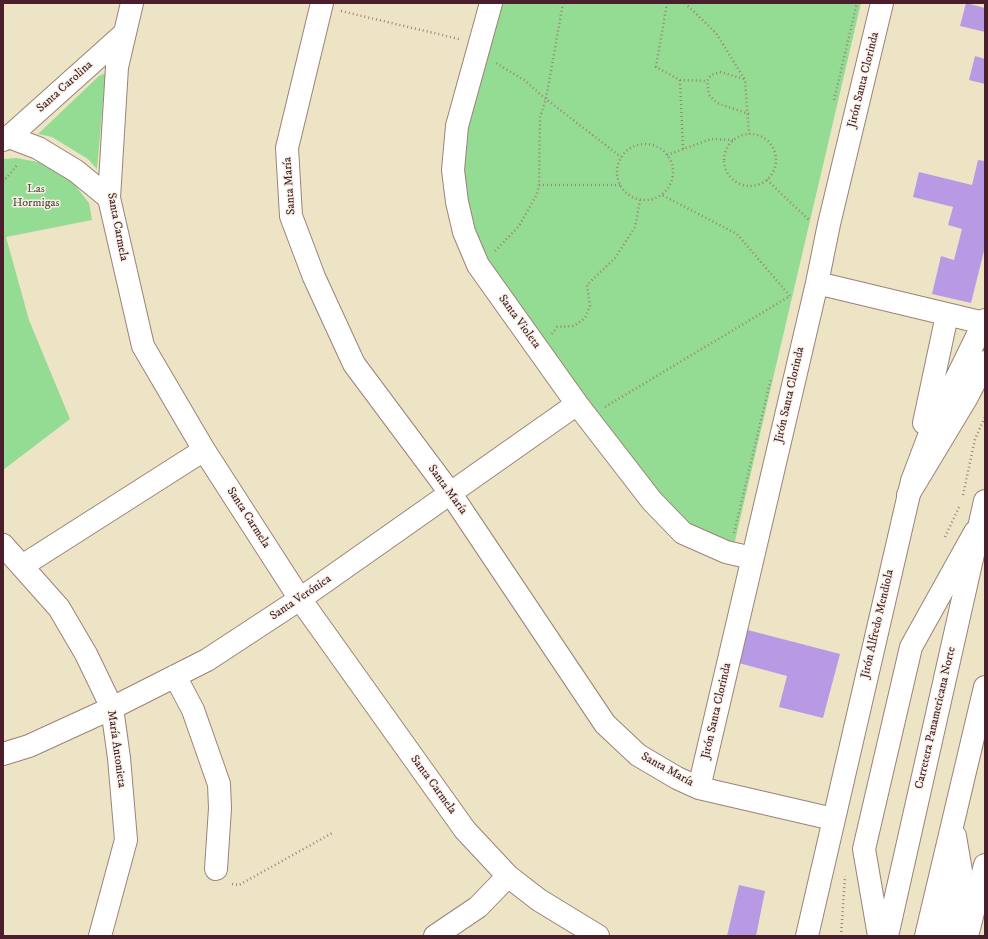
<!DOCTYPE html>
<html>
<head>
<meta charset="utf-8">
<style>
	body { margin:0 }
	#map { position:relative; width:988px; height:939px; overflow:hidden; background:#ede4c6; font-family:"IM FELL DW Pica",serif }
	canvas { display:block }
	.frame { position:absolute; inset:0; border:4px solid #4a1f2b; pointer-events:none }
</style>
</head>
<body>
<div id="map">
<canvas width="988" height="939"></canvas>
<div class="frame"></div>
</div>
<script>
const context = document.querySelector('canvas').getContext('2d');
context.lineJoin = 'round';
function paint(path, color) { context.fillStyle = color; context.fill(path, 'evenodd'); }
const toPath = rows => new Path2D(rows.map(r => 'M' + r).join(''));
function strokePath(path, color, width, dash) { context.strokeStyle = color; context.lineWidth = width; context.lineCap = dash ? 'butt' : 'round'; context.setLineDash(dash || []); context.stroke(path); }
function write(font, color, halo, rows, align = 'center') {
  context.font = font + ' "IM FELL DW Pica",serif'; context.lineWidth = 3; context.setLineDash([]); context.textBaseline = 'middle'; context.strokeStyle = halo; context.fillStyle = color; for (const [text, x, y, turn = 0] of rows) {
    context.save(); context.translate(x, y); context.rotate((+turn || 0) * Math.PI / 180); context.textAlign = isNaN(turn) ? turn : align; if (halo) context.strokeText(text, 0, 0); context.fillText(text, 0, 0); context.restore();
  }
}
paint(toPath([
	[500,3,861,3,734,545,685,524,652,491,484,260,464,214,460,177,465,130],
	[105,73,105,79,97,169,88,159,52,137,38,134,99,76],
	[16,158,43,163,70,179,89,203,92,220,6,237,29,320,70,419,3,470,3,159]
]), '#94db94');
paint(toPath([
	[966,3,985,8,985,32,960,26],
	[975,56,985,59,985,84,969,80],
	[978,160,985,161,985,247,971,303,932,294,941,256,954,260,962,229,948,225,953,207,913,197,919,172,972,185],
	[744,629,840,654,823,718,779,707,787,676,735,662],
	[739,885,765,891,756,936,727,936]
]), '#b89ae4');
const minor = toPath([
	[132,3,117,67,109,198,143,346,204,450,300,599,465,830,508,876,539,900,598,936],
	[322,3,287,148,291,216,314,277,354,364,451,494,605,724,638,755,677,778,699,788,833,819],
	[491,3,457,126,453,170,457,202,464,232,478,265,577,404,652,501,683,533,726,552,752,558],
	[9,137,38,148,76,171,109,198],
	[3,140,9,137,125,33],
	[817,283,984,323],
	[3,545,59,608,86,654,112,708,119,758,126,840,100,936],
	[22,566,204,450],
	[175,676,193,710,219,784,220,808,216,869],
	[3,754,29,746,112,708,207,660,300,599,577,404],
	[699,788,817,283,829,224,882,3],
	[435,936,478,907,508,876],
	[879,936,864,849,911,647,975,532]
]);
const major = toPath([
	[924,423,947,315],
	[807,936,912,481,932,428,985,320],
	[967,936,985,865]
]);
const highway = toPath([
	[908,495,967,397,985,362],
	[887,936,985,501],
	[926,936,985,687],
	[948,936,961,871,955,836]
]);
strokePath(minor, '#9c8278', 24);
strokePath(major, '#9c8278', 24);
strokePath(highway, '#9c8278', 24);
strokePath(toPath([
	[563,3,546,99,621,157],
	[667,3,656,67,680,80,707,81],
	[685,3,716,33,745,80,749,134],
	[341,11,459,39],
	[744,79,720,72,711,75,707,81,709,95,717,103,749,114],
	[680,80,683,149],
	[834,100,857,3],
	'724 160a26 26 0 1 1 52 0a26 26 0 1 1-52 0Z',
	'617 172a28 28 0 1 1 56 0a28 28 0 1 1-56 0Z',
	[667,155,711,139,733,140],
	[767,180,809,220],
	[3,182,18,164],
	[539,185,620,185],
	[495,251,519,226,537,194,539,185,540,117,546,99,524,80,496,63],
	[552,334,557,327,574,326,585,318,590,306,587,285,615,258,635,227,640,200],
	[605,407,790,296,737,234,662,195],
	[963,495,975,439,985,417],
	[734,533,771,378],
	[945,537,960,505],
	[232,884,239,885,334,832],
	[841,936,845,876]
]), '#9c8278', 2.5, [1, 3]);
strokePath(minor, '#fff', 22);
strokePath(major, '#fff', 22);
strokePath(highway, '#fff', 22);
write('12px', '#4a1f2b', '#f7f3e8', [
	["Jirón Santa Clorinda",864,80,-76],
	["Santa Carolina",65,87,-42],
	["Santa María",290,186,-94],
	["Santa Carmela",117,227,79],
	["Santa Violeta",519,322,54],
	["Jirón Santa Clorinda",790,395,-77],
	["Santa María",447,490,54],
	["Santa Carmela",248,518,57],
	["Santa Verónica",301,598,-34],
	["Jirón Alfredo Mendiola",878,624,-77],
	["Jirón Santa Clorinda",717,711,-77],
	["Carretera Panamericana Norte",936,718,-77],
	["María Antonieta",116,749,82],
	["Santa María",667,770,29],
	["Santa Carmela",433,785,54]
]);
write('12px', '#5c4e45', '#f7f3e8', [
	["Las",36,190],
	["Hormigas",36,204]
]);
</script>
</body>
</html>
